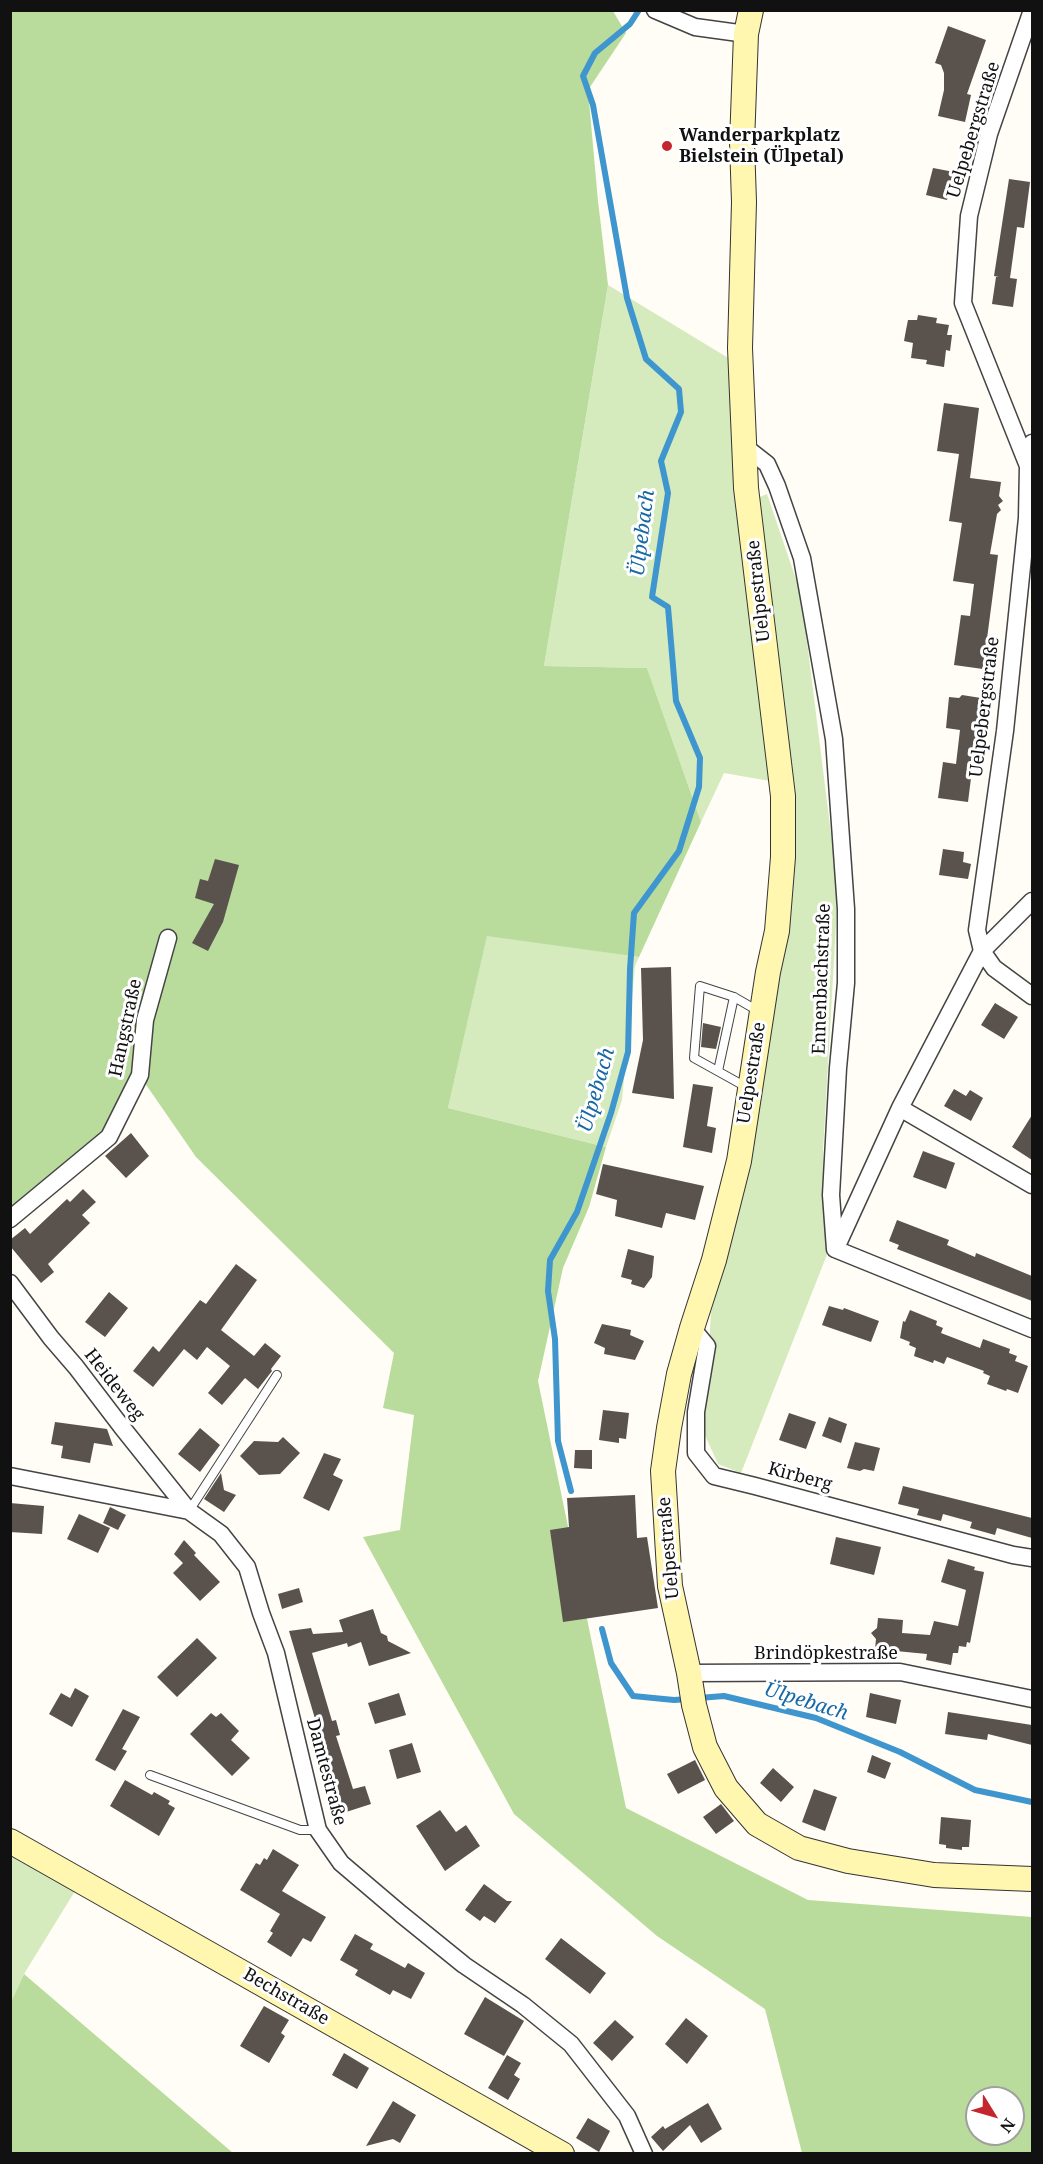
<!DOCTYPE html>
<html>
<head>
<meta charset="utf-8">
<style>
	body { margin:0 }
	#map { position:relative; width:1043px; height:2164px; overflow:hidden; background:#fffdf5; font-family:"Noto Serif",serif }
	canvas { display:block }
	.frame { position:absolute; inset:0; border:12px solid #111; pointer-events:none }
	.north { position:absolute; left:965px; top:2086px; width:60px; height:60px; box-sizing:border-box; background:#fff; border:2px solid #a0a0a0; border-radius:50%; rotate:127deg; font-size:16px; font-weight:700; line-height:24px; text-align:center; color:#111 }
	.north::after { content:''; display:block; margin:auto; width:21px; height:27px; background:#c4262e; clip-path:polygon(50% 0,100% 100%,50% 72%,0 100%) }
</style>
</head>
<body>
<div id="map">
<canvas width="1043" height="2164"></canvas>
<div class="frame"></div>
<div class="north">N</div>
</div>
<script>
const context = document.querySelector('canvas').getContext('2d');
context.lineJoin = 'round';
function paint(path, color) { context.fillStyle = color; context.fill(path, 'evenodd'); }
const toPath = rows => new Path2D(rows.map(r => 'M' + r).join(''));
function strokePath(path, color, width, dash) { context.strokeStyle = color; context.lineWidth = width; context.lineCap = dash ? 'butt' : 'round'; context.setLineDash(dash || []); context.stroke(path); }
function write(font, color, halo, rows, align = 'center') {
  context.font = font + ' "Noto Serif",serif'; context.lineWidth = 6; context.setLineDash([]); context.textBaseline = 'middle'; context.strokeStyle = halo; context.fillStyle = color; for (const [text, x, y, turn = 0] of rows) {
    context.save(); context.translate(x, y); context.rotate((+turn || 0) * Math.PI / 180); context.textAlign = isNaN(turn) ? turn : align; if (halo) context.strokeText(text, 0, 0); context.fillText(text, 0, 0); context.restore();
  }
}
paint(toPath([
	[608,285,730,359,742,560,770,781,724,773,701,822,647,668,544,666],
	[767,494,801,594,838,890,823,1151,828,1252,741,1473,718,1464,704,1433,711,1312,737,1213,786,917,755,499],
	[487,935,639,957,635,966,622,1100,606,1147,448,1108],
	[11,1854,75,1891,24,1974,11,2002]
]), '#d5ebbd');
paint(toPath([
	[11,11,613,11,626,33,588,90,598,201,608,285,544,666,647,668,701,822,639,957,487,936,448,1108,606,1147,589,1207,563,1268,538,1381,626,1808,808,1900,1032,1917,1032,2153,802,2153,765,2009,657,1936,514,1814,363,1537,400,1530,414,1415,383,1408,394,1353,196,1157,140,1076,109,1137,11,1219],
	[977,2098,1013,2098,1013,2134,977,2134],
	[24,1974,233,2153,11,2153,11,2002]
]), '#b9dc9c');
strokePath(toPath([
	[571,1491,558,1441,555,1339,548,1291,550,1260,577,1212,611,1113,628,1052,630,969,634,913,679,851,699,787,700,758,676,701,668,607,652,597,668,493,661,461,681,412,679,389,646,359,627,298,593,105,583,76,595,53,630,24,639,10],
	[602,1629,611,1663,633,1696,674,1700,689,1699],
	[699,1698,724,1696,816,1718,900,1752,975,1790,1032,1802]
]), '#3f96cf', 6);
paint(toPath([
	[948,26,986,40,967,94,971,95,965,122,938,116,944,90,944,73,941,65,935,63],
	[933,168,954,172,947,200,926,195],
	[1009,179,1030,182,1024,228,1017,227,1010,278,1017,279,1013,307,992,304,996,277,999,277,994,276],
	[918,315,937,318,936,323,949,325,947,335,952,335,950,351,946,350,944,367,926,364,927,360,911,358,913,343,904,341,906,330,908,320,917,320],
	[944,403,979,408,970,478,1001,482,999,496,1003,501,998,505,1001,510,997,514,990,554,998,555,983,669,954,665,961,615,970,616,974,584,953,581,962,523,949,521,959,454,937,451],
	[962,695,981,698,968,802,938,798,943,762,956,764,960,730,946,728,949,697,959,698],
	[943,849,964,852,963,862,971,864,968,879,939,875],
	[215,859,239,865,223,922,208,951,192,943,214,904,195,898,200,879,208,881],
	[671,967,674,1099,632,1093,643,1040,641,968],
	[995,1003,1018,1017,1004,1039,981,1025],
	[703,1023,721,1027,716,1049,701,1047],
	[693,1084,713,1087,707,1126,716,1128,712,1153,683,1147],
	[954,1089,966,1096,970,1090,983,1098,971,1121,944,1106],
	[1032,1115,1032,1160,1012,1147],
	[131,1133,149,1156,126,1178,105,1156],
	[923,1151,955,1163,946,1189,913,1177],
	[603,1164,704,1186,695,1220,666,1213,662,1228,615,1216,617,1200,596,1194],
	[83,1189,96,1202,82,1215,90,1223,48,1264,54,1272,41,1283,10,1246,10,1240,25,1228,30,1234,67,1199,70,1202],
	[897,1220,949,1240,947,1245,975,1257,976,1253,1032,1276,1032,1301,897,1249,899,1245,889,1241],
	[628,1249,654,1256,652,1277,644,1288,631,1284,632,1280,621,1277],
	[236,1264,257,1280,221,1330,254,1356,265,1343,281,1356,271,1369,272,1371,258,1389,245,1378,222,1405,208,1393,230,1366,207,1347,197,1360,184,1349,153,1387,133,1371,153,1346,159,1352,200,1300,206,1304],
	[109,1292,128,1308,105,1337,85,1322],
	[829,1306,843,1310,844,1308,879,1321,871,1342,822,1325],
	[910,1310,937,1321,936,1325,943,1328,941,1333,980,1348,983,1339,1010,1349,1009,1353,1017,1356,1015,1361,1028,1366,1018,1393,1007,1389,1006,1391,987,1384,990,1376,983,1373,984,1371,947,1357,944,1364,934,1360,933,1363,914,1356,916,1348,909,1345,910,1342,900,1338,903,1321,905,1322],
	[602,1324,631,1330,630,1335,644,1341,635,1360,604,1354,605,1348,594,1343],
	[603,1410,629,1413,626,1439,619,1438,619,1443,599,1440],
	[789,1413,816,1422,806,1449,779,1440],
	[829,1417,847,1424,841,1443,822,1436],
	[55,1422,107,1429,113,1446,94,1443,90,1463,61,1458,63,1446,51,1444],
	[200,1428,220,1445,200,1472,178,1454],
	[283,1437,300,1453,280,1474,259,1475,240,1456,254,1441,278,1442],
	[855,1442,880,1448,874,1471,864,1469,860,1471,847,1468],
	[575,1450,592,1450,592,1469,574,1468],
	[324,1453,341,1459,333,1475,343,1480,329,1511,303,1498],
	[221,1473,224,1490,236,1495,224,1512,204,1499],
	[903,1486,1032,1518,1032,1538,997,1528,995,1535,970,1528,972,1522,943,1514,941,1521,917,1515,919,1509,898,1504],
	[635,1495,637,1538,647,1537,658,1608,563,1622,550,1530,569,1527,567,1498],
	[10,1503,44,1506,42,1534,10,1532],
	[110,1507,126,1515,118,1530,103,1523],
	[79,1514,110,1528,98,1553,67,1539],
	[836,1537,881,1547,874,1575,830,1564],
	[184,1540,196,1553,194,1555,220,1582,200,1601,173,1573,183,1563,174,1554],
	[948,1559,975,1567,974,1570,984,1572,970,1643,967,1642,966,1647,959,1646,958,1653,953,1653,951,1665,926,1660,927,1654,875,1649,876,1639,871,1633,877,1628,878,1618,903,1620,902,1633,930,1635,934,1621,958,1626,966,1590,941,1582],
	[299,1588,303,1602,282,1609,278,1594],
	[373,1609,381,1633,387,1636,388,1641,411,1653,369,1666,361,1642,348,1647,347,1643,312,1653,332,1721,336,1720,340,1735,336,1736,353,1789,365,1786,371,1804,343,1813,289,1631,311,1628,313,1634,343,1632,339,1620],
	[197,1638,217,1658,177,1697,157,1677],
	[75,1688,89,1696,72,1727,49,1714,61,1693,70,1698],
	[399,1693,406,1715,375,1724,368,1703],
	[870,1693,901,1700,896,1724,866,1717],
	[123,1709,140,1717,122,1749,127,1751,115,1771,95,1760],
	[948,1712,1032,1725,1032,1745,988,1734,987,1740,945,1734],
	[211,1713,216,1717,221,1713,239,1731,231,1740,250,1758,232,1776,190,1734],
	[412,1743,421,1772,397,1779,389,1750],
	[872,1755,891,1763,885,1779,867,1772],
	[695,1760,705,1780,678,1794,667,1774],
	[773,1768,794,1787,781,1802,760,1783],
	[125,1780,152,1795,154,1792,170,1801,168,1804,175,1808,159,1836,110,1806],
	[814,1789,837,1797,825,1831,802,1822],
	[721,1804,734,1821,716,1834,703,1817],
	[440,1810,456,1832,466,1825,480,1846,445,1871,416,1826],
	[941,1817,971,1820,969,1847,962,1847,962,1850,946,1848,946,1845,939,1844],
	[273,1849,299,1865,282,1891,326,1917,311,1942,303,1938,291,1957,267,1942,273,1933,270,1931,280,1914,240,1890,256,1863,260,1865,264,1858,267,1860],
	[484,1884,507,1901,512,1901,495,1923,484,1916,480,1921,465,1910],
	[355,1934,373,1944,370,1949,387,1958,405,1968,408,1963,425,1973,411,1999,393,1990,390,1995,355,1975,358,1970,340,1960],
	[561,1938,606,1973,590,1994,545,1959],
	[485,1997,524,2021,504,2056,464,2034],
	[264,2006,289,2020,281,2033,285,2036,269,2063,240,2046],
	[686,2018,708,2036,687,2064,665,2044],
	[615,2020,634,2037,612,2061,593,2043],
	[344,2053,369,2068,357,2089,332,2075],
	[507,2055,521,2063,514,2075,520,2079,508,2100,488,2088],
	[393,2101,416,2115,400,2143,393,2139,366,2146],
	[708,2103,722,2129,701,2143,690,2125,663,2151,651,2137,663,2126,665,2129],
	[588,2118,610,2131,599,2152,576,2138]
]), '#5a524d');
const service = toPath([
	[718,1071,734,997],
	[748,1088,694,1058,700,986,734,997,760,1012],
	[189,1511,277,1375],
	[150,1775,300,1830,318,1830]
]);
const minor = toPath([
	[655,10,695,27,746,34],
	[1032,443,1028,466,1027,518,1005,731,977,930,982,951,994,968,1032,996],
	[744,446,767,464,777,486,802,558,834,739,846,909,846,983,838,1068,831,1195,835,1249],
	[1028,466,963,303,969,216,989,134,1032,10],
	[900,1108,1032,1185],
	[10,1219,109,1137,140,1075,145,1020,168,938],
	[836,1248,900,1108,982,951,1032,901],
	[835,1249,1032,1329],
	[10,1283,51,1338,76,1367,121,1426,189,1511],
	[692,1328,707,1346,696,1412,696,1453,714,1476,755,1486,1013,1555,1032,1558],
	[10,1476,189,1511,221,1534,247,1567,261,1613,276,1653,318,1830,341,1863,401,1914,464,1965,523,2005,571,2044,627,2116,644,2154],
	[689,1673,900,1672,1032,1699]
]);
const secondary = toPath([
	[751,10,746,34,742,143,744,202,740,348,746,488,783,796,783,857,777,931,768,972,739,1161,714,1260,692,1328,679,1374,669,1428,663,1471,670,1586,689,1673,694,1705,705,1747,726,1788,757,1824,799,1848,848,1861,934,1875,1032,1879],
	[10,1841,562,2154]
]);
strokePath(service, '#444', 10);
strokePath(minor, '#444', 19);
strokePath(secondary, '#333', 26);
strokePath(service, '#fff', 8);
strokePath(minor, '#fff', 16);
strokePath(secondary, '#fff6b0', 24);
for (const [x, y, r, color] of [
	[667,146,6,"#c4262e"]
]) { const dot = new Path2D(); dot.arc(x, y, r, 0, 2 * Math.PI); context.fillStyle = color; context.fill(dot); strokePath(dot, '#fff', 2); }
write('18px', '#111', '#fff', [
	["Uelpebergstraße",974,130,-73],
	["Uelpestraße",759,591,-96],
	["Uelpebergstraße",985,707,-83],
	["Ennenbachstraße",822,979,-88],
	["Hangstraße",126,1028,-78],
	["Uelpestraße",752,1073,-81],
	["Heideweg",114,1385,52],
	["Kirberg",800,1477,15],
	["Uelpestraße",669,1548,-95],
	["Brindöpkestraße",826,1654],
	["Damtestraße",326,1772,75],
	["Bechstraße",286,1997,30]
]);
write('bold 18px', '#111', '#fff', [
	["Wanderparkplatz",679,136],
	["Bielstein (Ülpetal)",679,157]
], 'left');
write('italic 20px', '#1768a6', '#fff', [
	["Ülpebach",643,533,-83],
	["Ülpebach",597,1090,-74],
	["Ülpebach",806,1702,17]
]);
</script>
</body>
</html>
